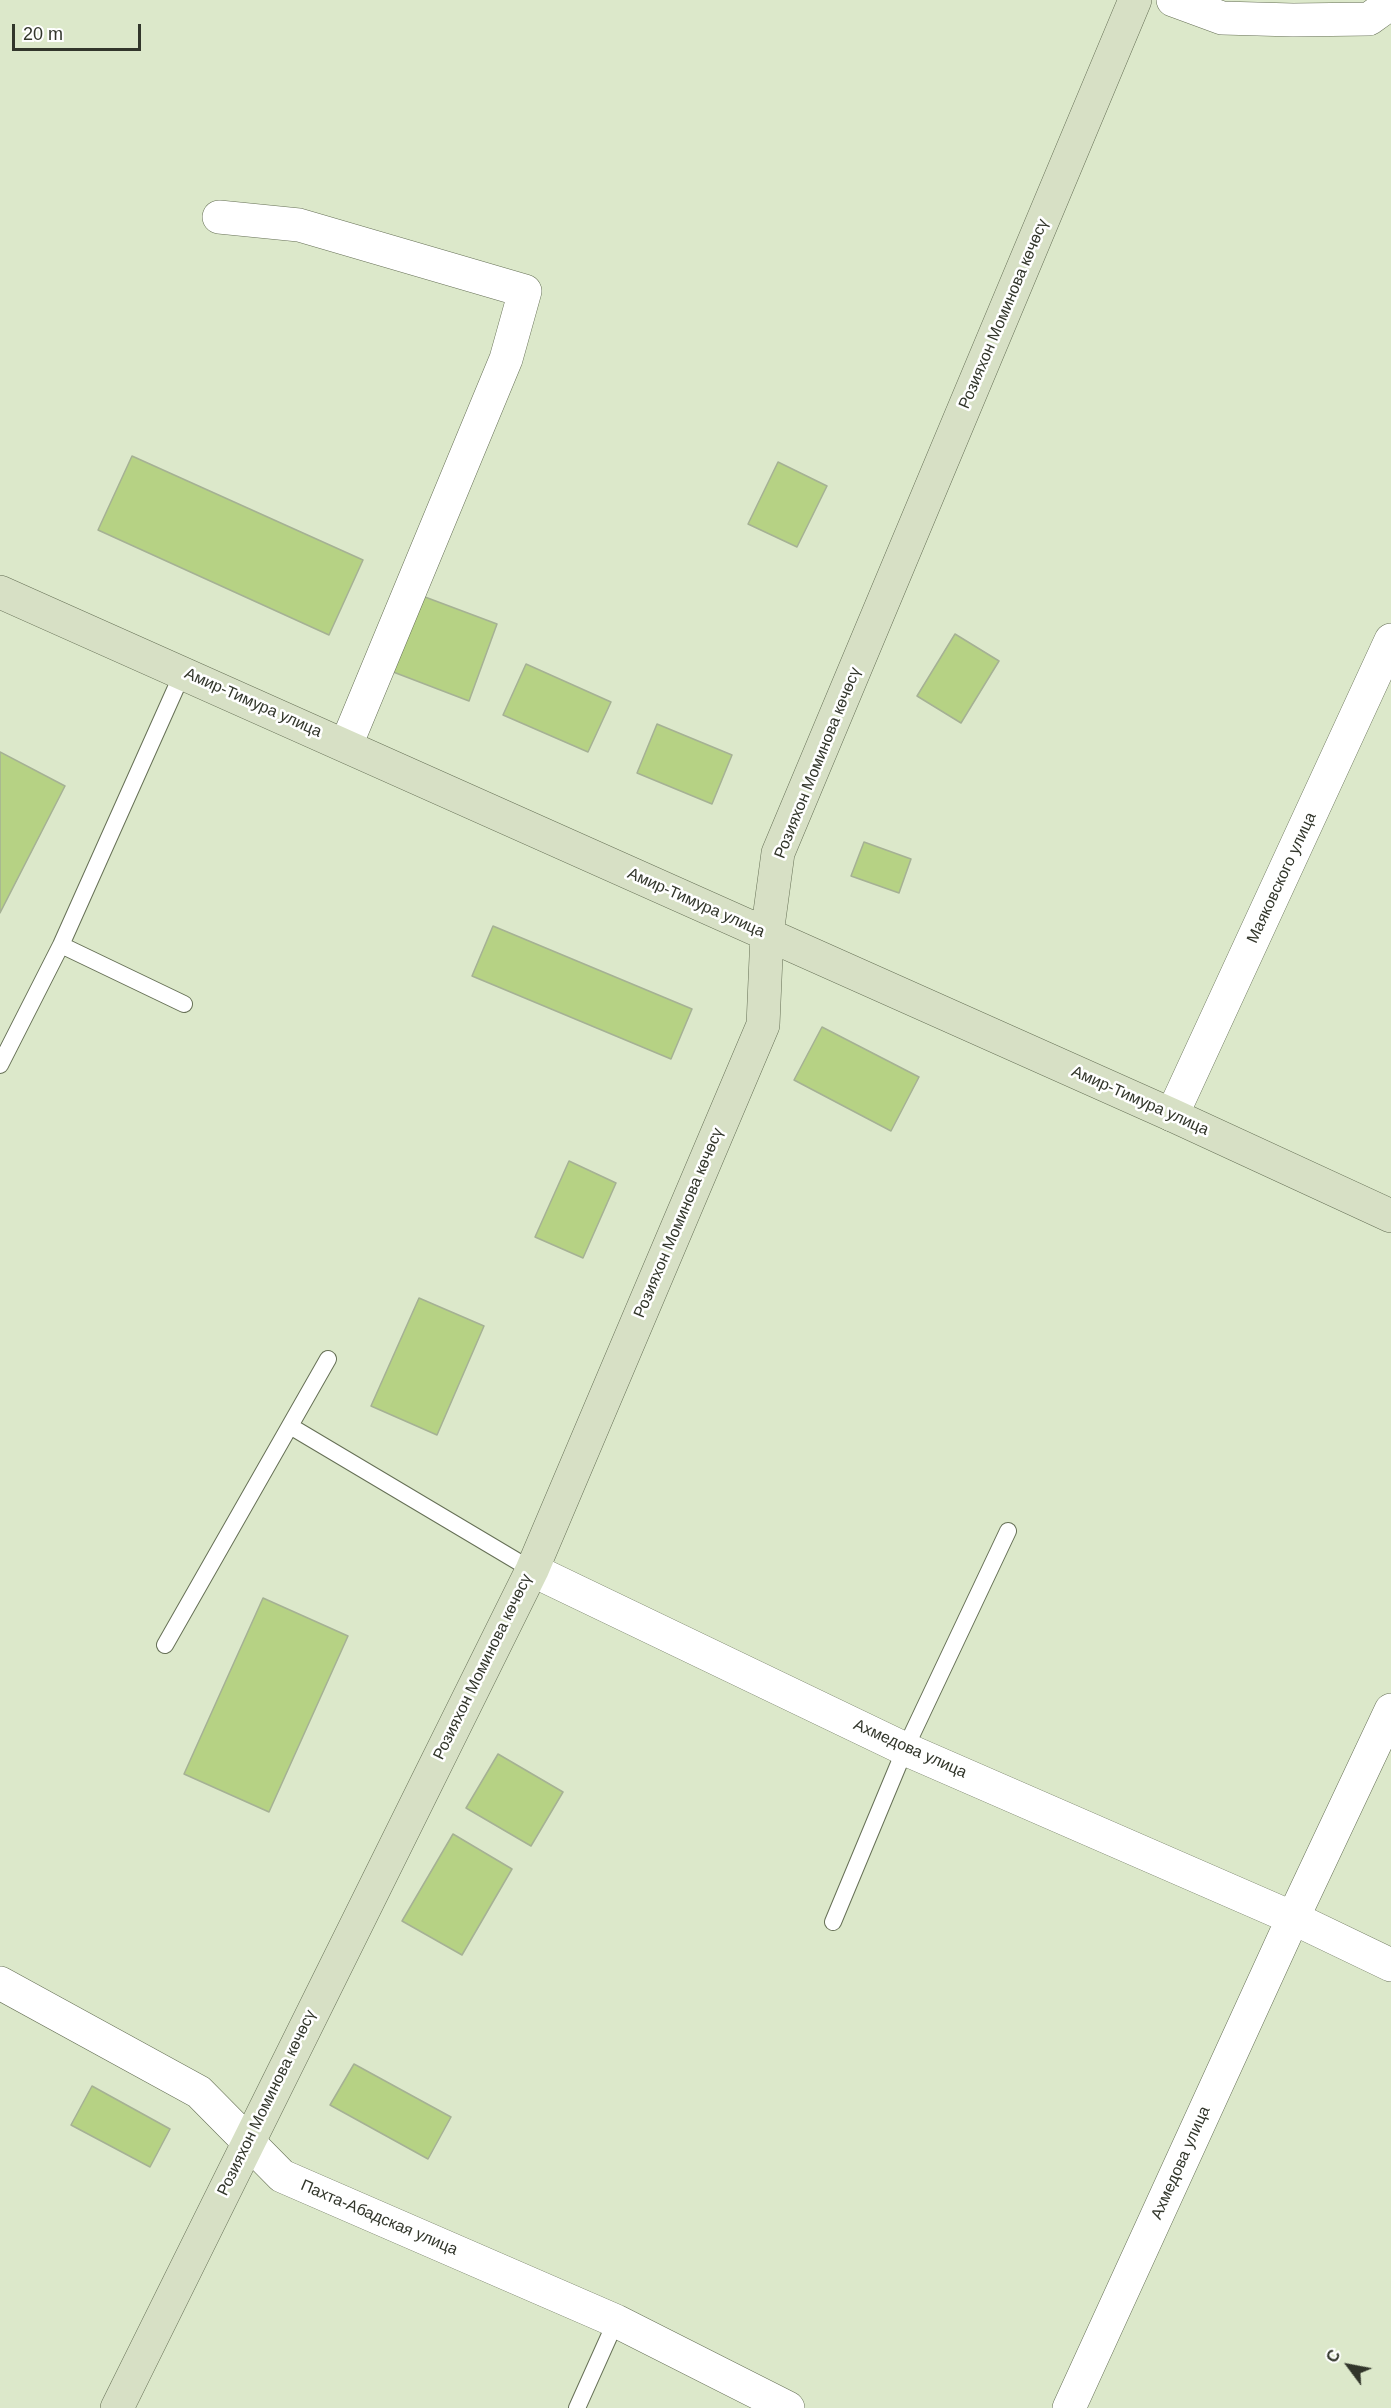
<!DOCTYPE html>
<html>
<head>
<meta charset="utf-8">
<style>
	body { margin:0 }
	#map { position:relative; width:1391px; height:2408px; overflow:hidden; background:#dce8ca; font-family:Helvetica,sans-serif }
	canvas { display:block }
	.north { position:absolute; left:1319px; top:2336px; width:60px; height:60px; -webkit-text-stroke:4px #fff; paint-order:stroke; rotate:302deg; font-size:16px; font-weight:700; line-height:24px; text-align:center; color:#32362b }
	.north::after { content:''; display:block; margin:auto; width:21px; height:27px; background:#32362b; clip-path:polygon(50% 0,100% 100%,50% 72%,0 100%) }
	.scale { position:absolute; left:12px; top:24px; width:129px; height:27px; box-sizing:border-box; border:3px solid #32362b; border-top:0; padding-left:8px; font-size:18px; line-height:21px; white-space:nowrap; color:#32362b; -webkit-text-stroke:4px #fff; paint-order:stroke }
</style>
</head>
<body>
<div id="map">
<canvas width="1391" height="2408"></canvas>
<div class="north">С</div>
<div class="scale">20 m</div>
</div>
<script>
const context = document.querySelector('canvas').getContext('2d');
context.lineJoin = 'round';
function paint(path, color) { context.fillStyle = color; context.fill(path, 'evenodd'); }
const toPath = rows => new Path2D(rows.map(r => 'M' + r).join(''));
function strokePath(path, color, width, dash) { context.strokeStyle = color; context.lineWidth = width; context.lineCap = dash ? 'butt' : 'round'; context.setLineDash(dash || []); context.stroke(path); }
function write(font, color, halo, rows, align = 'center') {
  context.font = font + ' Helvetica,sans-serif'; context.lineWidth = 5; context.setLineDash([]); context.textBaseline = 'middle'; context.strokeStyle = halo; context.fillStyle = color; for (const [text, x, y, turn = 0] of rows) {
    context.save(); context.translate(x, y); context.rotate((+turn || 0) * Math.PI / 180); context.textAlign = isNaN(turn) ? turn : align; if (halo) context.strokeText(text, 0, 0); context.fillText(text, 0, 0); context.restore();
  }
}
const building = toPath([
	[132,456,363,560,329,635,98,530,132,456],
	[778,462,827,486,797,547,748,524,778,462],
	[417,594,497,624,469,701,388,670,417,594],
	[955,634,999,661,961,723,917,696,955,634],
	[526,664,611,702,588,752,503,715,526,664],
	[657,724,732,755,712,804,637,773,657,724],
	[0,752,65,786,0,913,0,752],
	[864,842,911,859,899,893,851,876,864,842],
	[493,926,692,1009,671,1059,472,976,493,926],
	[822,1027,919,1077,891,1131,794,1080,822,1027],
	[569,1161,616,1183,583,1258,535,1237,569,1161],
	[419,1298,484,1326,437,1435,371,1406,419,1298],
	[263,1598,348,1636,269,1812,184,1774,263,1598],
	[498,1754,563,1792,531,1846,466,1808,498,1754],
	[453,1834,512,1869,462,1955,402,1921,453,1834],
	[354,2064,451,2117,428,2159,330,2105,354,2064],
	[92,2086,170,2129,150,2167,71,2125,92,2086]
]);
paint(building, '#b6d284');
strokePath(building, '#a5b194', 1.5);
const lane = toPath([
	[183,672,61,945,184,1004],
	[0,1065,61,945],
	[290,1426,532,1570],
	[165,1645,328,1359],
	[833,1922,905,1749,1008,1531],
	[577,2408,616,2321]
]);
const street = toPath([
	[1173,0,1222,18,1293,20,1369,19,1391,3],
	[219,217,299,225,525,291,506,359,346,745],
	[1172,1115,1391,640],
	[532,1570,905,1749,1293,1918,1391,1965],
	[0,1983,199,2092,282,2176,616,2321,788,2408],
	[1069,2408,1293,1918,1391,1710]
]);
const secondary = toPath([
	[0,592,1172,1115,1391,1216],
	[117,2408,532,1570,763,1025,767,934,778,853,1135,0]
]);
strokePath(lane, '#667056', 18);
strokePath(street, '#667056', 34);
strokePath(secondary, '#667056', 34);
strokePath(lane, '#fff', 16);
strokePath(street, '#fff', 33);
strokePath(secondary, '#d7e0c5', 33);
write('16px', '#32362b', '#fff', [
	["Розияхон Моминова көчөсү",1004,314,-67],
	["Амир-Тимура улица",253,703,24],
	["Розияхон Моминова көчөсү",818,763,-68],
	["Маяковского улица",1282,878,-65],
	["Амир-Тимура улица",696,903,24],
	["Амир-Тимура улица",1140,1101,24],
	["Розияхон Моминова көчөсү",679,1223,-67],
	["Розияхон Моминова көчөсү",483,1667,-64],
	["Ахмедова улица",910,1749,24],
	["Розияхон Моминова көчөсү",267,2103,-64],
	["Ахмедова улица",1181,2163,-66],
	["Пахта-Абадская улица",379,2218,23]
]);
</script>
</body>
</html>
